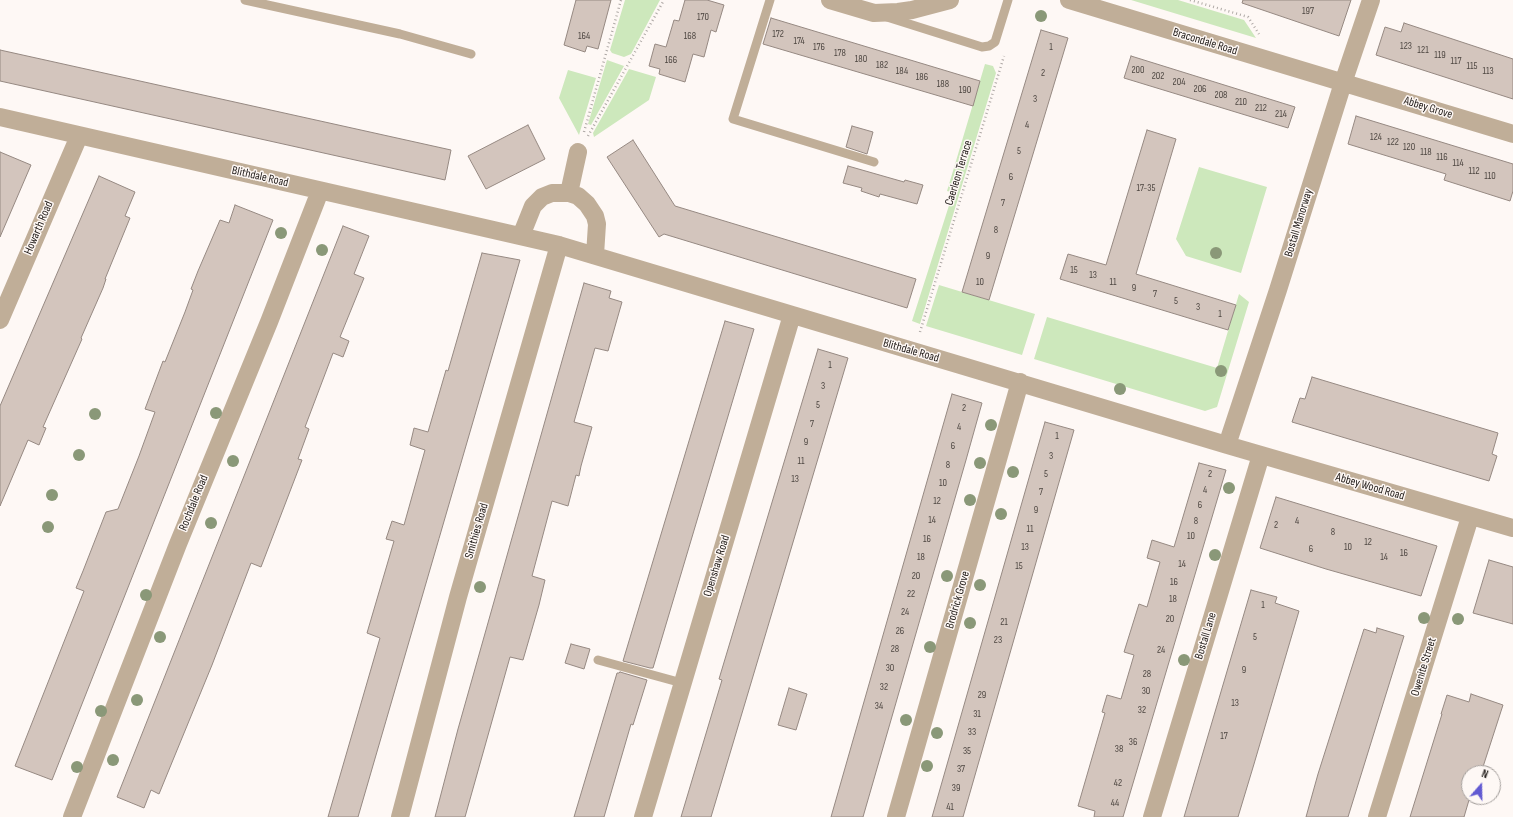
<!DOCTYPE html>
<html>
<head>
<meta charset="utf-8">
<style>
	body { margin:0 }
	#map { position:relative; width:1513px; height:817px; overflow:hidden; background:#fef8f5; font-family:"Sofia Sans Condensed",sans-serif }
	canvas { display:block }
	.north { position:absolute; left:1461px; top:765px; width:40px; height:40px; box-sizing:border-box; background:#fef8f5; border:1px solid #a5a09d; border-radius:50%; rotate:20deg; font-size:11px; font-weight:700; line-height:16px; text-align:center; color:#201b18 }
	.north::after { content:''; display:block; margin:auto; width:14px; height:18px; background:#625ad2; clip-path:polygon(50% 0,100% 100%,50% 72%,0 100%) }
</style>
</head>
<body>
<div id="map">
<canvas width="1513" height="817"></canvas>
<div class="north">N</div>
</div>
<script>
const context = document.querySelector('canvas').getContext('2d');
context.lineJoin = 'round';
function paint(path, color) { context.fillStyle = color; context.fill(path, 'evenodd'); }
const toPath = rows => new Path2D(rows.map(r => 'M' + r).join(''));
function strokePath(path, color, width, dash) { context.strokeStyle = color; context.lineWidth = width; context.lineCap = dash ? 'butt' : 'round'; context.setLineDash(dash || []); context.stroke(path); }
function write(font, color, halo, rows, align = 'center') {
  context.font = font + ' "Sofia Sans Condensed",sans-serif'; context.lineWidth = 3; context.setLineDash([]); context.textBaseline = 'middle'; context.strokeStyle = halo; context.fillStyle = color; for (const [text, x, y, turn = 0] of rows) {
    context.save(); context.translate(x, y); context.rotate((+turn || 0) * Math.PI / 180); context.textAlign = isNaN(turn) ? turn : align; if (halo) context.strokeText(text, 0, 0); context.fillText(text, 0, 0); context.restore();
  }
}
paint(toPath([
	[625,0,660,0,631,54,624,57,612,53,610,50],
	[1131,0,1178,0,1244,20,1256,38],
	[607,60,624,66,591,125,588,124],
	[985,64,993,66,996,73,920,324,912,321,953,193,947,191],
	[629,69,656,77,649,100,594,137,593,133],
	[568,70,596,78,579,135,559,98],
	[1199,167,1267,187,1241,273,1186,256,1176,239],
	[939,285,1035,314,1022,355,926,326],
	[1239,294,1249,302,1217,407,1205,411,1034,359,1047,317,1217,368]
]), '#cde8bc');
const building = toPath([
	[576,0,611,0,598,49,587,46,585,52,564,45,576,0],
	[685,0,707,0,724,5,716,32,711,30,704,57,693,54,685,82,659,74,660,69,649,66,655,44,666,47,674,20,679,21,685,0],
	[1243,0,1351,0,1339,36,1242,3,1243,0],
	[771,18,980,81,973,106,763,44,771,18],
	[1404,23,1513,59,1513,99,1376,55,1385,27,1401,32,1404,23],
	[1041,30,1068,38,989,300,962,292,1041,30],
	[0,50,451,150,445,180,0,81,0,50],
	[1131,56,1295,107,1288,128,1124,78,1131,56],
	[1356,116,1513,164,1513,191,1510,201,1444,180,1446,174,1348,144,1356,116],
	[528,125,545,159,486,189,468,156,528,125],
	[852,126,873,132,867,154,846,147,852,126],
	[1147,130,1176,139,1136,274,1236,305,1228,330,1060,279,1068,254,1106,265,1147,130],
	[633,140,675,206,916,279,907,308,664,234,659,237,607,157,633,140],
	[0,152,31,165,0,237,0,152],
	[848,166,904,182,905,180,923,185,917,204,880,194,879,197,861,191,862,188,843,183,848,166],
	[99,176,135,192,125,216,130,218,105,279,106,279,103,288,81,338,82,339,43,427,46,428,39,445,28,440,0,506,0,406,99,176],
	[235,205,273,220,52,780,15,766,84,591,76,588,83,571,106,512,118,509,139,456,155,412,145,409,163,361,165,362,185,312,193,290,191,289,198,271,220,220,229,223,235,205],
	[343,226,369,236,354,274,364,278,340,337,349,341,343,357,333,353,305,427,309,429,298,459,302,460,261,567,251,563,212,665,159,794,151,790,144,808,117,797,343,226],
	[482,253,520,260,358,817,328,817,380,638,367,633,394,541,386,539,392,521,404,525,425,450,410,445,414,428,428,432,446,370,448,371,482,253],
	[584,283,611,291,609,298,622,302,608,351,595,348,574,422,592,427,581,466,579,476,576,475,568,506,552,501,532,576,545,580,539,605,523,660,510,657,465,817,435,817,458,729,584,283],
	[725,321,754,329,653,668,650,668,623,661,725,321],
	[818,349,848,358,711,817,681,817,722,680,719,679,818,349],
	[1312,377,1498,433,1492,454,1497,456,1489,481,1292,422,1300,398,1305,399,1312,377],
	[952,394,982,403,966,460,863,817,831,817,952,394],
	[1045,422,1074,430,963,817,932,817,1045,422],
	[1199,463,1226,470,1123,817,1094,817,1095,811,1078,806,1105,713,1102,712,1107,695,1121,699,1134,655,1124,652,1139,604,1147,607,1160,562,1147,558,1152,540,1174,547,1199,463],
	[1276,497,1437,546,1421,596,1326,569,1260,548,1276,497],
	[1489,560,1513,567,1513,624,1473,613,1489,560],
	[1251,590,1277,597,1275,603,1299,611,1254,764,1238,817,1184,817,1251,590],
	[1377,628,1404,636,1348,817,1306,817,1318,774,1364,629,1376,633,1377,628],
	[571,644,590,649,584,669,565,663,571,644],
	[620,672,647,680,633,725,631,724,604,817,574,817,617,673,619,673,620,672],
	[789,688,807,694,796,730,778,725,789,688],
	[1471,694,1503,705,1481,773,1469,773,1469,800,1464,817,1410,817,1442,714,1441,714,1447,695,1469,702,1471,694]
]);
paint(building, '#d3c5bd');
strokePath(building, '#968982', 1);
strokePath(toPath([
	[1190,0,1248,17,1259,34],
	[584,132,621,0],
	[588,136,664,0],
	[920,332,1004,56]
]), '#afa9a6', 2.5, [1, 3]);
strokePath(toPath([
	[245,0,400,34,471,54],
	[770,0,733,119,874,162],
	[887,17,982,47,989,46,995,42,1008,0],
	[598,660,682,683]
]), '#c0ae98', 9);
strokePath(toPath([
	[830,0,874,13,898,12,912,10,950,0],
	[1069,0,1513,134],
	[0,117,559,245,1227,445,1513,528],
	[569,193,578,152],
	[521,236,533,206,542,197,552,193,569,193,578,196,587,204,595,216,597,224,595,255],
	[0,320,79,136],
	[1227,445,1278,290,1343,83,1371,0],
	[72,817,178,544,269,322,320,191],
	[400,817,458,597,559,245],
	[643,817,792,315],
	[896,817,1020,382],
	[1152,817,1261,455],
	[1377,817,1470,517]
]), '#c0ae98', 18);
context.fillStyle = '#8a9878';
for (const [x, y] of [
	[1041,16],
	[281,233],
	[322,250],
	[1216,253],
	[1221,371],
	[1120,389],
	[216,413],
	[95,414],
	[991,425],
	[79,455],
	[233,461],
	[980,463],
	[1013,472],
	[1229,488],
	[52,495],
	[970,500],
	[1001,514],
	[211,523],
	[48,527],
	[1215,555],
	[947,576],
	[980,585],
	[480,587],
	[146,595],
	[1424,618],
	[1458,619],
	[970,623],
	[160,637],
	[930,647],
	[1184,660],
	[137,700],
	[101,711],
	[906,720],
	[937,733],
	[113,760],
	[927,766],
	[77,767]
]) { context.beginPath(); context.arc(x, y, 6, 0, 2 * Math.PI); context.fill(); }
write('10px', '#4d4641', null, [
	["197",1308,11],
	["170",703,17],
	["172",778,34],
	["164",584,36],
	["168",690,36],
	["174",799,41],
	["123",1406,46],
	["176",819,47],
	["1",1051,47],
	["121",1423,50],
	["178",840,53],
	["119",1440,55],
	["180",861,59],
	["166",671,60],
	["117",1456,61],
	["182",882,65],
	["115",1472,66],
	["200",1138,70],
	["184",902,71],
	["113",1488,71],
	["2",1043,73],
	["202",1158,76],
	["186",922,77],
	["204",1179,82],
	["188",943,84],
	["206",1200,89],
	["190",965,90],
	["208",1221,95],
	["3",1035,99],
	["210",1241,102],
	["212",1261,108],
	["214",1281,114],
	["4",1027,125],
	["124",1376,137],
	["122",1393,142],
	["120",1409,147],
	["5",1019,151],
	["118",1426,152],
	["116",1442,157],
	["114",1458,163],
	["112",1474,171],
	["110",1490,176],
	["6",1011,177],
	["17-35",1146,188],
	["7",1003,203],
	["8",996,230],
	["9",988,256],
	["15",1074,270],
	["13",1093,275],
	["10",980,282],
	["11",1113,282],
	["9",1134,288],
	["7",1155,294],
	["5",1176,301],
	["3",1198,307],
	["1",1220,314],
	["1",830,365],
	["3",823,386],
	["5",818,405],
	["2",964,408],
	["7",812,424],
	["4",959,427],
	["1",1057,436],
	["9",806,442],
	["6",953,446],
	["3",1051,456],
	["11",801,461],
	["8",948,465],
	["5",1046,474],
	["2",1210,474],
	["13",795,479],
	["10",943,483],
	["4",1205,490],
	["7",1041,492],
	["12",937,501],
	["6",1200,505],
	["9",1036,510],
	["14",932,520],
	["8",1196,521],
	["4",1297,521],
	["2",1276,525],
	["11",1030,529],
	["8",1333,532],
	["10",1191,536],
	["16",927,539],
	["12",1368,542],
	["13",1025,547],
	["10",1348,547],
	["6",1311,549],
	["16",1404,553],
	["18",921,557],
	["14",1384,557],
	["14",1182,564],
	["15",1019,566],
	["20",916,576],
	["16",1174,582],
	["22",911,594],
	["18",1173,599],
	["1",1263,605],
	["24",905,612],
	["20",1170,619],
	["21",1004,622],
	["26",900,631],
	["5",1255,637],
	["23",998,640],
	["28",895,649],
	["24",1161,650],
	["30",890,668],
	["9",1244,670],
	["28",1147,674],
	["32",884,687],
	["30",1146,691],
	["29",982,695],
	["13",1235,703],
	["34",879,706],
	["32",1142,710],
	["31",977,714],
	["33",972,732],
	["17",1224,736],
	["36",1133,742],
	["38",1119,749],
	["35",967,751],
	["37",961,769],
	["42",1118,783],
	["39",956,788],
	["44",1115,803],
	["41",950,807]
]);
write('12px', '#201b18', '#fef8f5', [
	["Bracondale Road",1205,42,17],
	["Abbey Grove",1428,108,17],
	["Caerleon Terrace",959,173,-73],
	["Blithdale Road",260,177,13],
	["Bostall Manorway",1299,223,-73],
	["Howarth Road",39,228,-67],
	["Blithdale Road",911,351,16],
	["Abbey Wood Road",1370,487,16],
	["Rochdale Road",194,503,-68],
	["Smithies Road",477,531,-74],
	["Openshaw Road",717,566,-73],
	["Brodrick Grove",958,600,-74],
	["Bostall Lane",1206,636,-73],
	["Owenite Street",1424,667,-73]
]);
</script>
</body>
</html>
